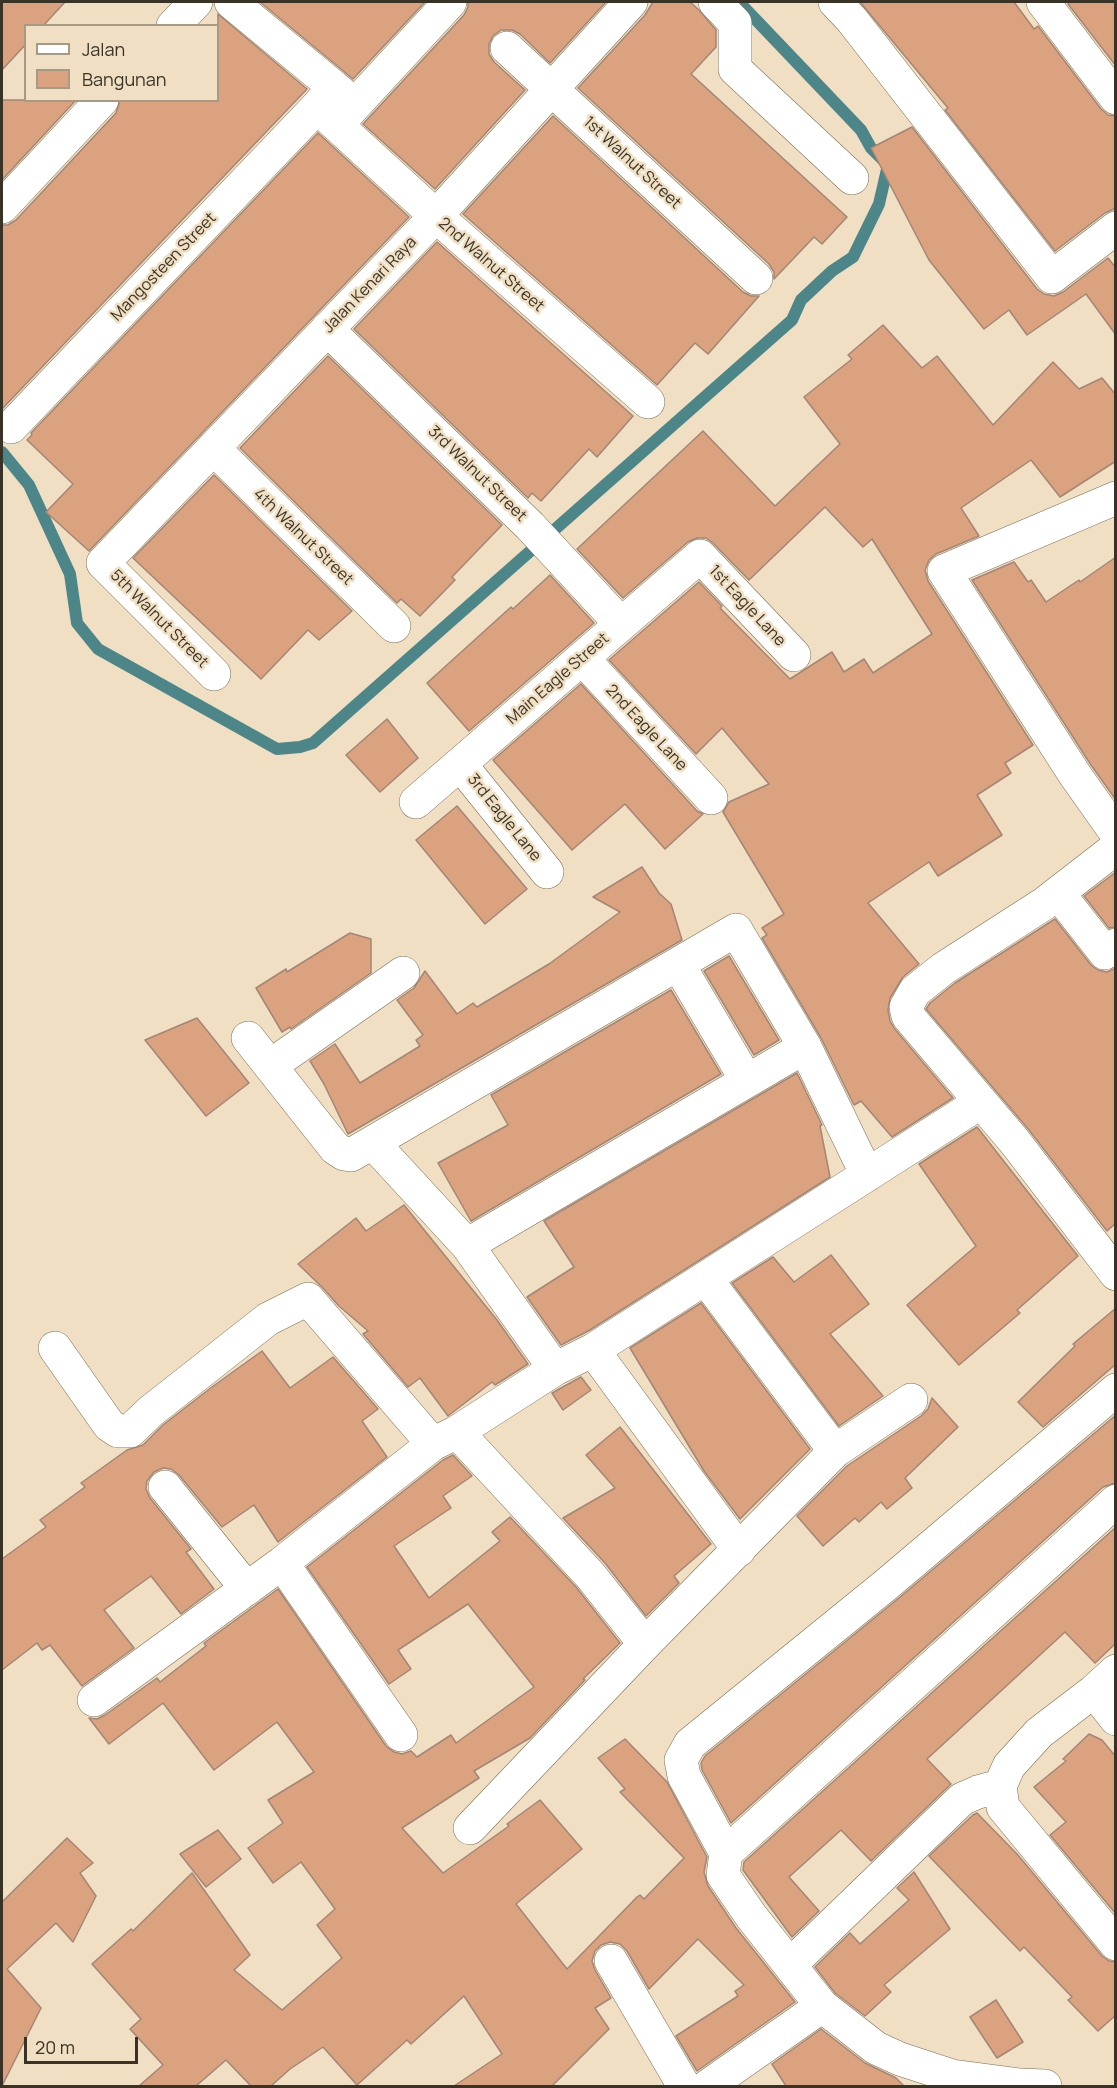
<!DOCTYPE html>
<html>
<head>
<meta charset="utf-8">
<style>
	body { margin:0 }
	#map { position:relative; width:1117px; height:2088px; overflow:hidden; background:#f0dfc2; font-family:Manrope,sans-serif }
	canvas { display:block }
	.frame { position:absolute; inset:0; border:3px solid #393327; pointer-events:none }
	.legend { position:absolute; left:24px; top:24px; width:195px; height:78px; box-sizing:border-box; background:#f0dfc2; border:2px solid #a79a84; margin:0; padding:8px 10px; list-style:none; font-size:18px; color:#393327 }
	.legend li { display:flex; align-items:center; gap:12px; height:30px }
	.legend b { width:30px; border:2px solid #a79a84 }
	.scale { position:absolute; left:24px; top:2037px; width:114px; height:27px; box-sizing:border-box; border:3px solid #393327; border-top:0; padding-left:8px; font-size:18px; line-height:21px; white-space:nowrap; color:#393327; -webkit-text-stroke:4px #f0dfc2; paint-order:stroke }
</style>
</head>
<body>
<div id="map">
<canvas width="1117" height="2088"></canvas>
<div class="frame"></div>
<ul class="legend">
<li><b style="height:8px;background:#fff"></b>Jalan</li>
<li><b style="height:16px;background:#dba27f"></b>Bangunan</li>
</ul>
<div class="scale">20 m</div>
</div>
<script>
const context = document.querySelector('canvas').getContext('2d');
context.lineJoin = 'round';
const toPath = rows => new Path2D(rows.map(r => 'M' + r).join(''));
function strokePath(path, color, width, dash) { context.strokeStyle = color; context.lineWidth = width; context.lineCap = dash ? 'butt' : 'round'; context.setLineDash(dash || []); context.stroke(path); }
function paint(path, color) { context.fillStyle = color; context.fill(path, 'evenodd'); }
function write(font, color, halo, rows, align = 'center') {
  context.font = font + ' Manrope,sans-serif'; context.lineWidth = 5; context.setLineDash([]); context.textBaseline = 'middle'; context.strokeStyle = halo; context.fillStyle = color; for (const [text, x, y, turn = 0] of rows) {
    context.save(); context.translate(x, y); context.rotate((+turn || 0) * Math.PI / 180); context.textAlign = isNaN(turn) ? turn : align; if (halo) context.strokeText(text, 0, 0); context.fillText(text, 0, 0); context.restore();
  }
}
strokePath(toPath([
	[2,452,29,485,70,574,77,623,98,649,277,749,300,747,313,743,792,320,801,300,832,271,853,257,879,204,888,165,871,148,861,130,739,2]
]), '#4c8688', 12);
const building = toPath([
	[2,2,65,2,43,26,26,26,26,44,2,70,2,2],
	[260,2,425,2,353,79,260,2],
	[468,2,606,2,550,63,520,34,512,30,501,30,493,36,489,44,489,54,494,62,525,90,435,189,363,124,464,15,468,7,468,2],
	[653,2,690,2,699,10,716,30,716,47,691,74,847,217,822,244,814,237,774,279,774,272,769,264,578,88,645,15,653,2],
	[860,2,1014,2,1034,29,1038,26,1101,109,1108,115,1116,116,1116,208,1105,213,1055,251,945,110,948,108,860,2],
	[1071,2,1116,2,1116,66,1068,4,1071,2],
	[218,14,307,89,3,408,2,406,2,225,8,225,16,220,116,113,120,100,218,100,218,14],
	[2,100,76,100,2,180,2,100],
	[553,116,743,292,751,296,759,296,708,354,695,343,657,385,463,214,553,116],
	[912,127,1037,289,1044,294,1054,296,1063,292,1108,258,1116,268,1116,335,1086,294,1027,335,1009,310,984,329,929,260,871,148,912,127],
	[318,133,409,217,89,551,46,512,73,484,27,440,32,435,31,433,318,133],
	[437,242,633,416,597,457,589,449,541,501,532,493,528,498,354,329,437,242],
	[883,325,922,368,937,356,993,425,1053,362,1079,389,1102,378,1116,395,1116,461,1060,497,1031,460,961,508,979,536,936,554,929,560,925,570,928,581,1033,745,1005,763,1011,773,977,795,1002,835,938,876,929,862,868,903,919,964,903,977,890,998,888,1010,890,1021,894,1028,953,1098,892,1137,861,1101,854,1105,821,1038,762,938,767,935,762,928,784,914,723,812,729,802,769,784,722,728,696,754,609,660,699,582,722,606,720,608,790,679,832,652,844,672,864,659,873,673,932,634,872,539,863,547,825,507,749,580,713,543,706,538,697,538,688,542,623,598,577,549,703,431,775,506,840,444,804,397,852,359,848,355,883,325],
	[328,356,502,525,452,577,455,580,420,616,401,599,397,603,240,448,328,356],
	[214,475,352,611,319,640,308,630,261,679,133,558,214,475],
	[1116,557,1116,800,1091,765,972,580,1014,562,1028,582,1031,580,1046,602,1079,580,1080,582,1116,557],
	[550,575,594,623,469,731,427,683,511,607,513,609,550,575],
	[581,684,697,811,703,814,665,849,625,804,572,850,493,760,581,684],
	[387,719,418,758,380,792,346,755,387,719],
	[457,806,527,889,485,924,416,840,457,806],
	[642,867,659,893,671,904,682,940,348,1134,324,1084,310,1061,335,1044,360,1083,420,1046,416,1040,423,1035,397,1000,414,988,425,971,457,1014,473,1003,477,1007,549,964,620,912,593,897,642,867],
	[1116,872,1116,927,1109,928,1084,896,1116,872],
	[1055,919,1091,965,1098,970,1107,972,1116,968,1116,1223,1107,1231,1029,1130,926,1009,930,1003,955,983,1055,919],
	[350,933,371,939,371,973,291,1029,290,1027,282,1032,256,988,286,969,287,972,350,933],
	[729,956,779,1040,754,1055,704,971,729,956],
	[671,990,721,1074,471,1221,438,1163,508,1125,491,1095,671,990],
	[197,1018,249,1083,206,1116,145,1040,197,1018],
	[797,1073,822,1125,820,1126,830,1177,590,1330,561,1345,527,1297,574,1267,544,1221,797,1073],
	[977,1127,1078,1256,1017,1310,1020,1313,959,1365,907,1305,976,1246,919,1164,977,1127],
	[404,1205,497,1320,528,1364,495,1385,492,1382,448,1416,420,1378,408,1387,363,1334,368,1331,339,1306,322,1287,298,1264,356,1218,366,1231,404,1205],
	[831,1255,869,1304,830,1334,883,1396,839,1426,732,1283,773,1257,794,1282,831,1255],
	[701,1303,810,1449,740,1519,704,1471,630,1348,701,1303],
	[1116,1308,1116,1364,1043,1427,1018,1402,1075,1346,1073,1344,1116,1308],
	[262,1351,290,1388,333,1357,378,1409,362,1421,387,1457,278,1542,254,1505,222,1527,179,1475,171,1469,163,1468,154,1472,147,1481,146,1489,150,1498,191,1549,186,1552,214,1589,181,1614,151,1576,104,1610,134,1648,82,1686,50,1645,42,1650,37,1643,2,1670,2,1559,46,1527,40,1520,85,1487,81,1483,127,1450,143,1445,163,1425,212,1387,262,1351],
	[581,1377,591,1390,563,1410,552,1393,581,1377],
	[932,1398,958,1427,905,1478,912,1488,887,1509,881,1502,859,1522,855,1518,823,1546,797,1516,847,1466,921,1416,928,1409,932,1398],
	[1116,1415,1116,1483,1103,1487,731,1823,702,1770,701,1763,705,1756,899,1598,1116,1415],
	[620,1427,711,1544,674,1576,679,1583,646,1616,605,1563,563,1518,615,1488,586,1455,620,1427],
	[453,1455,472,1476,443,1496,451,1508,394,1546,429,1598,500,1541,492,1532,510,1517,576,1587,620,1643,583,1679,585,1680,530,1738,474,1771,479,1778,402,1828,443,1873,509,1826,507,1824,540,1800,582,1849,516,1904,567,1969,637,1897,640,1895,644,1899,684,1858,620,1792,625,1789,598,1758,625,1739,667,1782,707,1857,704,1872,708,1886,736,1928,795,2002,697,2071,676,2036,738,1996,735,1991,744,1985,698,1939,649,1989,627,1951,620,1944,610,1942,601,1945,595,1951,592,1961,595,1970,611,1998,595,2008,609,2029,552,2086,454,2086,502,2054,464,1996,411,2044,407,2040,357,2085,323,2047,290,2069,271,2086,251,2086,226,2060,196,2086,139,2086,163,2065,130,2029,141,2019,92,1964,131,1929,133,1931,192,1873,250,1955,234,1970,282,2010,342,1958,317,1925,335,1909,301,1862,273,1883,248,1848,283,1823,268,1800,314,1772,277,1722,214,1770,163,1703,109,1744,89,1718,97,1719,105,1715,157,1678,160,1682,206,1646,204,1643,278,1589,386,1746,394,1752,402,1754,411,1751,417,1757,451,1735,456,1743,534,1687,468,1604,398,1650,411,1669,389,1684,307,1567,443,1460,453,1455],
	[1116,1527,1116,1643,1095,1663,1065,1632,927,1759,951,1784,871,1861,841,1830,789,1877,819,1911,792,1937,743,1870,744,1862,1116,1527],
	[1089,1734,1102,1740,1116,1757,1116,1914,1050,1835,1066,1822,1034,1787,1066,1761,1063,1759,1089,1734],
	[977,1813,1017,1854,1102,1956,1109,1961,1116,1962,1116,2015,1098,2031,1068,2000,1072,1997,1024,1947,1020,1951,929,1856,973,1815,977,1813],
	[218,1830,241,1859,206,1887,180,1854,218,1830],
	[67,1838,93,1863,80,1873,96,1896,73,1942,56,1923,7,1969,41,2008,2,2086,2,1902,67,1838],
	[914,1872,950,1929,884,1985,891,1992,865,2016,835,1993,815,1967,850,1933,860,1944,909,1900,897,1888,914,1872],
	[996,2000,1023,2042,997,2058,970,2017,996,2000],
	[821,2029,865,2063,896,2078,904,2086,786,2086,772,2064,821,2029]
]);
paint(building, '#dba27f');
strokePath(building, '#a38675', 1.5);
const minor = toPath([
	[231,2,334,87],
	[715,2,735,23,735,69,852,178],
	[835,2,852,20,1052,277,1116,228],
	[1043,2,1116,98],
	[173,26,196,2],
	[507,48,756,278],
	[355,105,450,2],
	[338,124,355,105,334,87,317,107,436,216,648,402],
	[2,207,102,100],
	[327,329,530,526,621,624],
	[11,427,317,107],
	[213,448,394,626],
	[1116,498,944,571,1075,775,1116,833],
	[582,658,711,798],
	[214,674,103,563,436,216,631,2],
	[460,764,547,872],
	[416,802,700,556,794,655],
	[1116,848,1045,903,944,968,915,991,906,1007,908,1016,1015,1142,1116,1274],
	[1058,893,1105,953,1116,945],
	[678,964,747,1081],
	[248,1038,335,1148,344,1154,351,1155,736,930,805,1047,867,1175],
	[270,1066,403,973],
	[373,1143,467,1245,555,1369],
	[467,1245,805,1047],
	[55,1348,109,1425,118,1431,130,1431,151,1411,268,1319,308,1299,433,1444],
	[593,1350,739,1550],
	[457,1432,590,1575,645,1644],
	[835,1451,911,1400],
	[165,1487,247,1589],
	[282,1563,401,1735],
	[1116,1671,1094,1691,1039,1733,1009,1766,1000,1786,1003,1807,1116,1944],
	[1094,1691,1116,1719],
	[94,1700,282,1563,433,1444,457,1432,555,1369,593,1350,981,1102],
	[470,1828,645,1644,835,1451,706,1279],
	[726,1853,1116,1501],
	[611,1961,684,2086],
	[790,1965,962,1799,978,1792,1000,1786],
	[822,2006,751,1916,723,1875,726,1853,684,1776,681,1760,690,1744,887,1584,1116,1390],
	[708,2086,822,2006,876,2048,900,2059,952,2076,1020,2085,1045,2086]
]);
strokePath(minor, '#7b6d52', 34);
strokePath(minor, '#fff', 33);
write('16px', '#393327', '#f0dfc2', [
	["1st Walnut Street",632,163,43],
	["2nd Walnut Street",491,265,41],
	["Mangosteen Street",164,267,-46],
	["Jalan Kenari Raya",370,285,-46],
	["3rd Walnut Street",477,474,44],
	["4th Walnut Street",303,537,44],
	["1st Eagle Lane",747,606,47],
	["5th Walnut Street",159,619,45],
	["Main Eagle Street",558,679,-41],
	["2nd Eagle Lane",646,728,47],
	["3rd Eagle Lane",504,818,51]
]);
</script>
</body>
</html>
